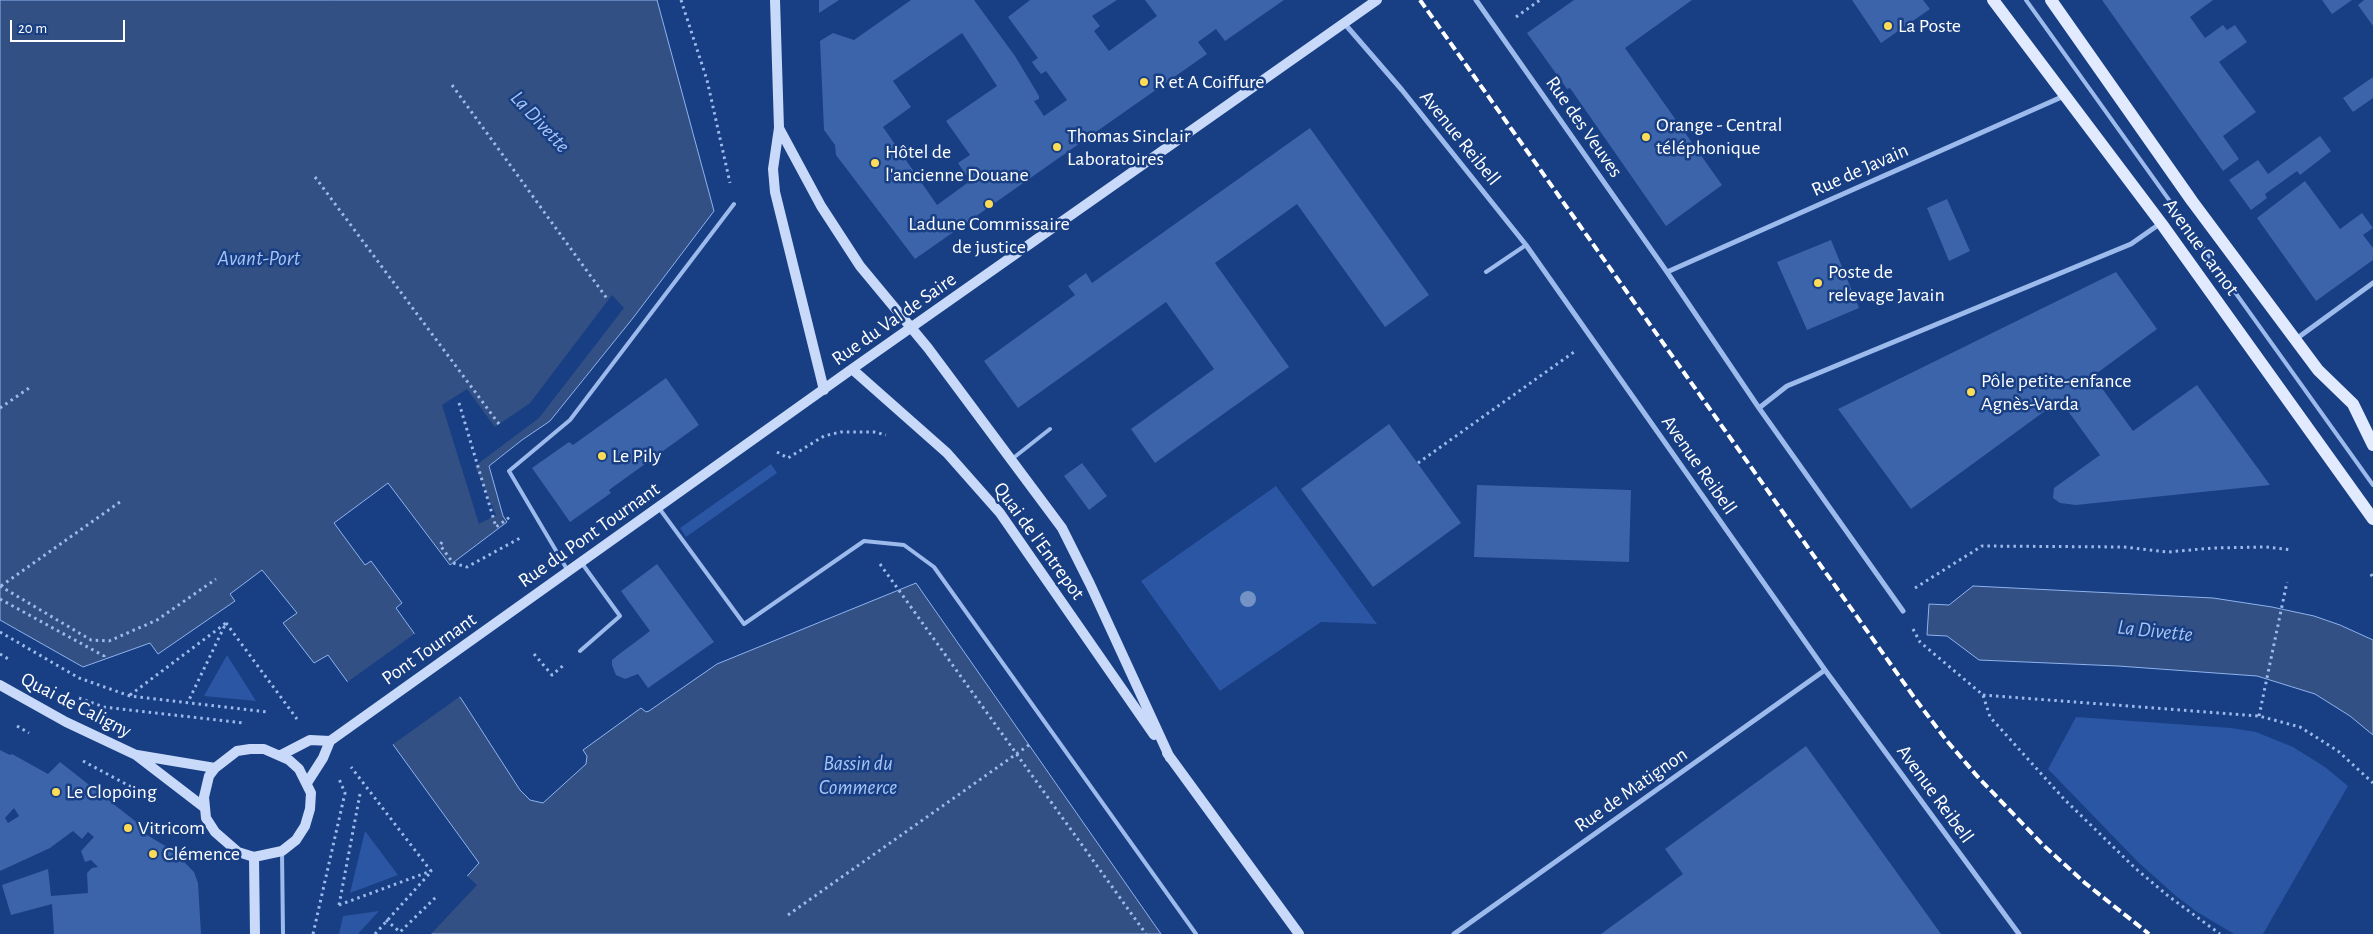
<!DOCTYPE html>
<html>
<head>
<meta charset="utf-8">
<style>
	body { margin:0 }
	#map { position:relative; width:2373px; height:934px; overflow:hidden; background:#183e83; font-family:"Alegreya Sans",sans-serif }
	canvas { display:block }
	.scale { position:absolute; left:10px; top:20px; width:115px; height:22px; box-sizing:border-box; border:2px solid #fff; border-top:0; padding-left:6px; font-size:15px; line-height:18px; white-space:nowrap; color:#fff; -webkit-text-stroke:4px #183e83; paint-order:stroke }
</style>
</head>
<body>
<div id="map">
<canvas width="2373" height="934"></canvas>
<div class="scale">20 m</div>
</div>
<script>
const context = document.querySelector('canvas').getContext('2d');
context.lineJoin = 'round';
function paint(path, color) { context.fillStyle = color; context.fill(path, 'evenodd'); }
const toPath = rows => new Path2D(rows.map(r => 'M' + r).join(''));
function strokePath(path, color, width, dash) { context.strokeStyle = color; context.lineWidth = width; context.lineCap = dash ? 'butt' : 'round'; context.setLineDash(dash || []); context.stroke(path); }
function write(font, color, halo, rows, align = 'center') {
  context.font = font + ' "Alegreya Sans",sans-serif'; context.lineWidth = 5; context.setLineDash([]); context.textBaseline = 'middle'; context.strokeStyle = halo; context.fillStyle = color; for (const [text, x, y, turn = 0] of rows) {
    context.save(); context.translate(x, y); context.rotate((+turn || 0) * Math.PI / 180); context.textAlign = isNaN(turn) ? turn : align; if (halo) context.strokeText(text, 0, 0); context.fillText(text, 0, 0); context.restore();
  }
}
paint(toPath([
	[771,464,777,473,686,537,680,528],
	[1276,486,1377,624,1321,622,1220,691,1141,581],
	[227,655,256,701,204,696],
	[2076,717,2231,728,2256,732,2293,747,2325,767,2348,786,2263,934,2234,934,2197,912,2176,896,2138,862,2048,769],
	[365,831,398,875,350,893],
	[379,911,358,934,339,934,343,916]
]), '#2a56a3');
const water = toPath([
	[0,0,657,0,714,211,633,318,550,421,522,440,489,466,503,516,507,522,450,565,388,483,334,523,365,565,371,561,402,603,396,608,462,700,520,790,530,800,543,803,586,764,587,756,583,750,641,708,646,712,649,711,717,664,916,583,1161,934,415,934,479,863,328,655,314,663,283,623,297,613,262,570,230,594,235,601,158,654,150,643,83,667,0,620,0,0],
	[1973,586,2213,598,2272,607,2314,616,2340,625,2373,640,2373,735,2350,716,2315,694,2257,676,2118,666,1979,660,1947,636,1927,635,1929,604,1949,605,1973,586]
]);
paint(water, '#335084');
strokePath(water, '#8eb3ef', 1);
paint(toPath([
	[612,295,624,308,539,418,475,466,496,515,479,524,442,405,467,389,495,427,530,403],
	[417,632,462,695,392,745,346,683],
	[466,875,477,885,431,934,413,934]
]), '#183e83');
paint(toPath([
	[819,0,839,0,819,13],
	[911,0,974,0,1015,56,1039,96,1039,99,1034,101,1044,116,1067,100,1046,71,1041,74,1036,68,1032,62,1038,58,1008,17,1030,0,1117,0,1092,16,1100,26,1094,31,1109,51,1157,16,1145,0,1284,0,1225,41,1216,29,1198,42,1207,54,915,259,836,155,835,145,824,130,820,41,833,33,854,40],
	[962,33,997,86,946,121,970,155,958,163,970,181,937,205,883,127,911,107,893,81],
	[1574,0,1692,0,1625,48,1722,185,1666,226,1570,88,1567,89,1527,33],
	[1852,0,1923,0,1930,9,1881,43],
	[2102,0,2213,0,2190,17,2205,38,2223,25,2227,30,2235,25,2247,42,2219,62,2256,112,2223,136,2239,159,2223,171],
	[2322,0,2352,0,2332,14],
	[2364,0,2373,0,2373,26,2358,5],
	[2373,77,2373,98,2353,112,2343,98],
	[1310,128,1429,295,1385,327,1297,204,1215,263,1289,367,1155,463,1131,429,1214,369,1166,302,1018,408,984,361,1075,295,1068,286,1086,273,1092,283],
	[2320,136,2331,151,2300,175,2297,171,2265,194,2267,198,2251,210,2229,180,2258,160,2268,174],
	[2305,181,2340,229,2362,213,2373,228,2363,235,2373,248,2373,260,2316,301,2257,218],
	[1947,199,1970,251,1949,261,1927,208],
	[1831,240,1859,308,1807,330,1777,262],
	[2116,272,2157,329,2093,376,2133,431,2197,385,2270,485,2076,505,2060,503,2053,498,2054,488,2100,455,2060,400,1911,509,1838,409],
	[666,378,699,425,609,490,611,493,570,522,532,468,569,442,573,445],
	[1389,424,1461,523,1373,587,1301,489],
	[1082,463,1107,496,1089,510,1064,476],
	[1477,485,1631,490,1629,562,1474,557],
	[657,564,714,642,648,688,638,674,625,679,616,675,612,665,612,660,618,655,650,631,621,591],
	[1806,746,1941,934,1601,934,1683,874,1665,849],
	[0,750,10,755,12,754,48,774,60,762,144,828,142,832,172,850,194,872,198,883,201,934,54,934,52,904,11,915,2,885,48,869,51,896,88,893,87,873,92,868,98,867,91,860,85,862,81,851,94,837,88,832,82,839,73,831,50,848,0,871],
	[14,808,19,816,8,823,5,818]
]), '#3c64ab');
strokePath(toPath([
	[681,0,707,80,730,183],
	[1516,17,1540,0],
	[452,85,608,300],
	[315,177,499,424],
	[459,403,496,527,510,517],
	[0,408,32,386],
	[777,452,788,458,824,436,841,432,874,432,886,435],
	[1418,463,1574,352],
	[442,542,440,545,453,563,467,567,522,537],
	[880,564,1146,934],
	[2371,574,2373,578],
	[0,586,91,640,109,641,157,620,216,579],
	[1,586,120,502],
	[1915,588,1982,546,2124,547,2168,552,2213,548,2266,547,2292,550],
	[0,599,104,656,104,660],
	[226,623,297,719],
	[1913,629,1920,642,1983,695,1990,717,2064,799,2135,868,2167,895,2220,934],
	[0,632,79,678,130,696,268,712],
	[0,654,10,660],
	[534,654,552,675,565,664],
	[130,695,226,623,188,702],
	[1983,695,2259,716,2300,727,2338,751,2373,783],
	[79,698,104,707,243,723],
	[2259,716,2287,582],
	[17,726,29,733],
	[83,761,137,790],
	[339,905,431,871,351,767],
	[339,905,360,794],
	[788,915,1029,745],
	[386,920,400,932,436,897],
	[313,934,345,793,339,779],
	[375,934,430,873]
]), '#9cbaec', 3, [2.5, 4]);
strokePath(toPath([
	[2026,0,2373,485],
	[1486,272,1526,245],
	[1012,459,1050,429],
	[659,508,744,624,864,541,904,545,934,567,1196,934],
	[568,571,509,471,570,420,734,204],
	[580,651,620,616,581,562],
	[282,851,283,934]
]), '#9cbaec', 4);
strokePath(toPath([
	[1476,0,1667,272,1759,408,1903,611],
	[1344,23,1402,90,1526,245,1825,670,2019,934],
	[1667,272,2064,96],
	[2296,339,2373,283],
	[1759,408,1787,386,2131,244,2161,223],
	[1454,934,1825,670]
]), '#9cbaec', 5);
strokePath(toPath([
	[775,0,779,128,773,169,775,192,824,390],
	[779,128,821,206,860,266,928,348,1062,528,1090,584,1170,758],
	[852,369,947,453,1000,513,1154,735],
	[0,685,66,722,136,755,205,808],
	[330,741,852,369,1377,0],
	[250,749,264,749,289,760,299,769,311,793,310,809,305,826,296,840,282,851,254,857,238,852,215,832,206,818,204,797,209,776,215,768,237,751,250,749],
	[1167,753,1299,934],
	[137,755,215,768],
	[281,755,310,740,330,741],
	[307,783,323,758,330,741],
	[254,857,255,934]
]), '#c8d9f9', 10);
strokePath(toPath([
	[1993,0,2161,223,2373,519],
	[2051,0,2192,201,2318,370,2353,404,2373,445]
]), '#e1eaff', 12);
strokePath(toPath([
	[1420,0,1916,700,1947,741,1977,776,2042,844,2085,883,2149,934]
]), '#fff', 4, [9, 4]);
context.fillStyle = '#7592c4';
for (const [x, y] of [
	[1248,599]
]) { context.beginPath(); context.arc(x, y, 8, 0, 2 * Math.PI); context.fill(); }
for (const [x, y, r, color] of [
	[1888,26,5,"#ffdc57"],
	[1144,82,5,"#ffdc57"],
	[1646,137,5,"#ffdc57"],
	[1057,147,5,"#ffdc57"],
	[875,163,5,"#ffdc57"],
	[989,204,5,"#ffdc57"],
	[1818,283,5,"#ffdc57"],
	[1971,392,5,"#ffdc57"],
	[602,456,5,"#ffdc57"],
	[56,792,5,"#ffdc57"],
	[128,828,5,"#ffdc57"],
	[153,854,5,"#ffdc57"]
]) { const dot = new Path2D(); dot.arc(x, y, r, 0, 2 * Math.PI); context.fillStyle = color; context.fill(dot); strokePath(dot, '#183e83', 2); }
write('20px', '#fff', '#183e83', [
	["La Poste",1898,26],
	["R et A Coiffure",1154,82],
	["Orange - Central",1656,125],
	["téléphonique",1656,148],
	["Thomas Sinclair",1067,136],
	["Laboratoires",1067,159],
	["Hôtel de",885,152],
	["l'ancienne Douane",885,175],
	["Ladune Commissaire",989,224,"center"],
	["de justice",989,247,"center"],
	["Poste de",1828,272],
	["relevage Javain",1828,295],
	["Pôle petite-enfance",1981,381],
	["Agnès-Varda",1981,404],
	["Le Pily",612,456],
	["Le Clopoing",66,792],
	["Vitricom",138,828],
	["Clémence",163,854]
], 'left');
write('20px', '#fff', '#183e83', [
	["Rue des Veuves",1584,127,55],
	["Avenue Reibell",1460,138,51],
	["Rue de Javain",1860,170,-24],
	["Avenue Carnot",2201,247,54],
	["Rue du Val de Saire",894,319,-35],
	["Avenue Reibell",1699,465,55],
	["Rue du Pont Tournant",589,535,-35],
	["Quai de l'Entrepot",1039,541,54],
	["Pont Tournant",429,649,-35],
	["Quai de Caligny",76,705,27],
	["Rue de Matignon",1631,790,-35],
	["Avenue Reibell",1935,794,54]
]);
write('italic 21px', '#a7c4f4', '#183e83', [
	["La Divette",540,122,47],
	["Avant-Port",259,259],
	["La Divette",2155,631,6],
	["Bassin du",858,764],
	["Commerce",858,788]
]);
</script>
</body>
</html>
